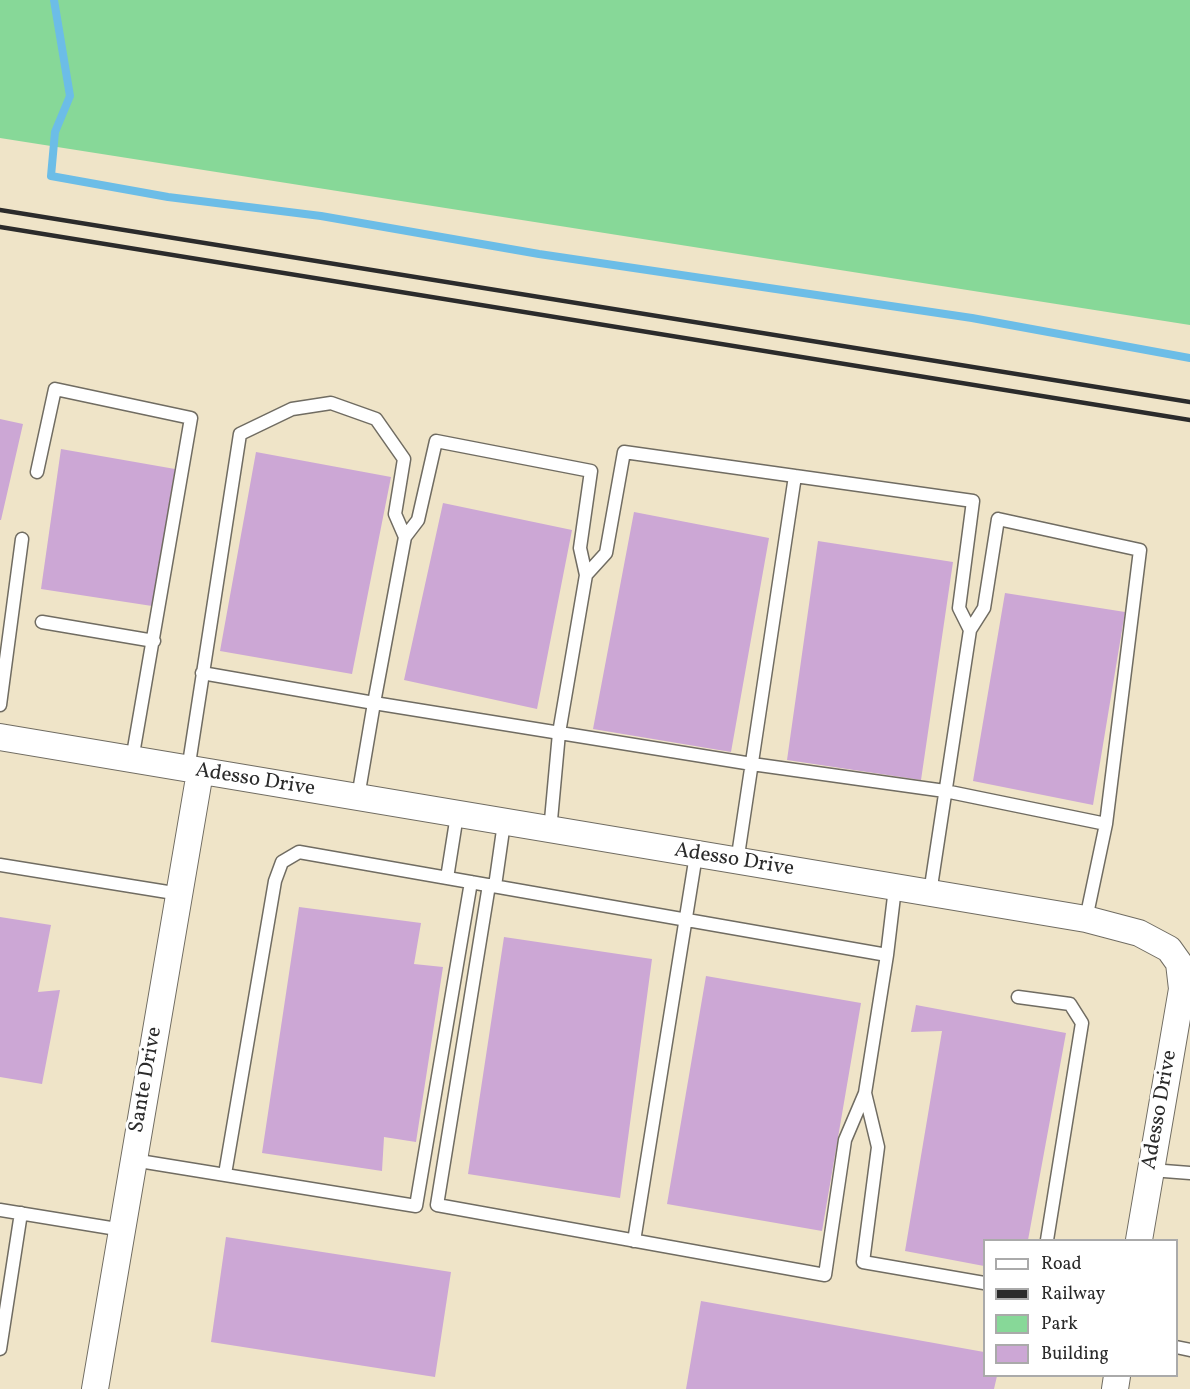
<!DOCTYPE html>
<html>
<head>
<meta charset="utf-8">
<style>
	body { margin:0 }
	#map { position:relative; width:1190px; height:1389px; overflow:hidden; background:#efe4c8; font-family:Vollkorn,serif }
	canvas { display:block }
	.legend { position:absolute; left:983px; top:1239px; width:195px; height:138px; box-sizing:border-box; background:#fff; border:2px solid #aaa; margin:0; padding:8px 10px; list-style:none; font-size:18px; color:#2b2b2b }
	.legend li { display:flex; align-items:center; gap:12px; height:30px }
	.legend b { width:30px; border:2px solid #aaa }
</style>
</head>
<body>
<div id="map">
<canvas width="1190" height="1389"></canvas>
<ul class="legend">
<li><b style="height:8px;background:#fff"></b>Road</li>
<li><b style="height:8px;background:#2b2b2b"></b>Railway</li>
<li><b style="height:16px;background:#87d898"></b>Park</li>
<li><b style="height:16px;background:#cca7d5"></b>Building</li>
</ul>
</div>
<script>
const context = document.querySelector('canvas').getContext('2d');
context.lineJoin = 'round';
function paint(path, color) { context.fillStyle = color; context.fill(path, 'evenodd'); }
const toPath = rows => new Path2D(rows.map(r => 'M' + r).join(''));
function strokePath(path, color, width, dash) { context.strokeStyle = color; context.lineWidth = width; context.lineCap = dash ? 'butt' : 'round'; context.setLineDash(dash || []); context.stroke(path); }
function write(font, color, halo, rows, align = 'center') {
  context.font = font + ' Vollkorn,serif'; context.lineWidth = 6; context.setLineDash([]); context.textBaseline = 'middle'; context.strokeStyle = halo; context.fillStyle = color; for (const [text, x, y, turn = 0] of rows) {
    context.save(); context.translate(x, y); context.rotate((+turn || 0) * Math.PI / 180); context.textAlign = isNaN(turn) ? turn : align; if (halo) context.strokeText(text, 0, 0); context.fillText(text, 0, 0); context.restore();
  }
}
paint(toPath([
	[0,0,1190,0,1190,325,0,138]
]), '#87d898');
strokePath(toPath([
	[54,0,70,96,55,132,51,176,168,197,321,216,539,254,972,318,1190,358]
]), '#6cbde7', 8);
paint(toPath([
	[0,419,23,424,1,520,0,520],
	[61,449,175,469,152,606,41,589],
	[256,452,391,477,352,674,220,651],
	[443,503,572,530,537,709,404,680],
	[634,512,769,538,731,752,593,729],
	[818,541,953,562,921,780,787,760],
	[1005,593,1125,612,1093,805,973,781],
	[299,907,421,923,414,964,443,967,416,1142,384,1137,382,1171,262,1153],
	[0,917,51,925,38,992,60,990,42,1084,0,1077],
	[504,937,652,959,620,1198,468,1174],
	[706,976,861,1003,822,1231,667,1204],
	[916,1005,1066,1033,1028,1240,984,1240,984,1266,905,1251,942,1031,911,1032],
	[226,1237,451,1272,435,1377,211,1342],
	[701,1301,984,1352,984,1376,997,1376,994,1389,686,1389]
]), '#cca7d5');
const service = toPath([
	[37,472,55,389,191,418,132,760],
	[586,575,580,548,591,471,436,441,418,520,405,537,374,703,752,764,945,791,1106,824],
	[42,622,154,641],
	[202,673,374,703,358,797],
	[0,705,22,539],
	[188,770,240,434,292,409,331,403,376,419,404,459,395,514,405,537],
	[550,831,559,733,586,575,606,553,624,452,973,501,959,608,970,630],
	[737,862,795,476],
	[0,865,180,894],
	[447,878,457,815],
	[495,886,504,823],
	[930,893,970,630,984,608,998,519,1140,550,1106,824,1086,919],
	[887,955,895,888],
	[1018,997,1070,1004,1082,1023,1047,1240],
	[865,1093,878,1147,863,1262,984,1283],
	[133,1160,416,1206,471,882],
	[1151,1170,1190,1173],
	[225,1174,275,881,282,862,299,852,887,955,865,1093,845,1140,825,1275,437,1205,489,885],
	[0,1210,123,1230],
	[634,1241,696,855],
	[1176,1347,1190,1350],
	[0,1349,21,1213]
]);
const minor = toPath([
	[0,737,1086,919,1139,933,1169,949,1179,963,1182,989,1139,1240],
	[95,1389,200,772],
	[1115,1389,1117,1376]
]);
strokePath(service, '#706c62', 15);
strokePath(minor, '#706c62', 28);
strokePath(service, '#fff', 12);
strokePath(minor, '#fff', 26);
strokePath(toPath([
	[0,210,1190,402],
	[0,227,1190,420]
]), '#2b2b2b', 4.5);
write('21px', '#2b2b2b', '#fff', [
	["Adesso Drive",255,781,9],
	["Adesso Drive",734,861,9],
	["Sante Drive",147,1080,-80],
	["Adesso Drive",1161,1110,-80]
]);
</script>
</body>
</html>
